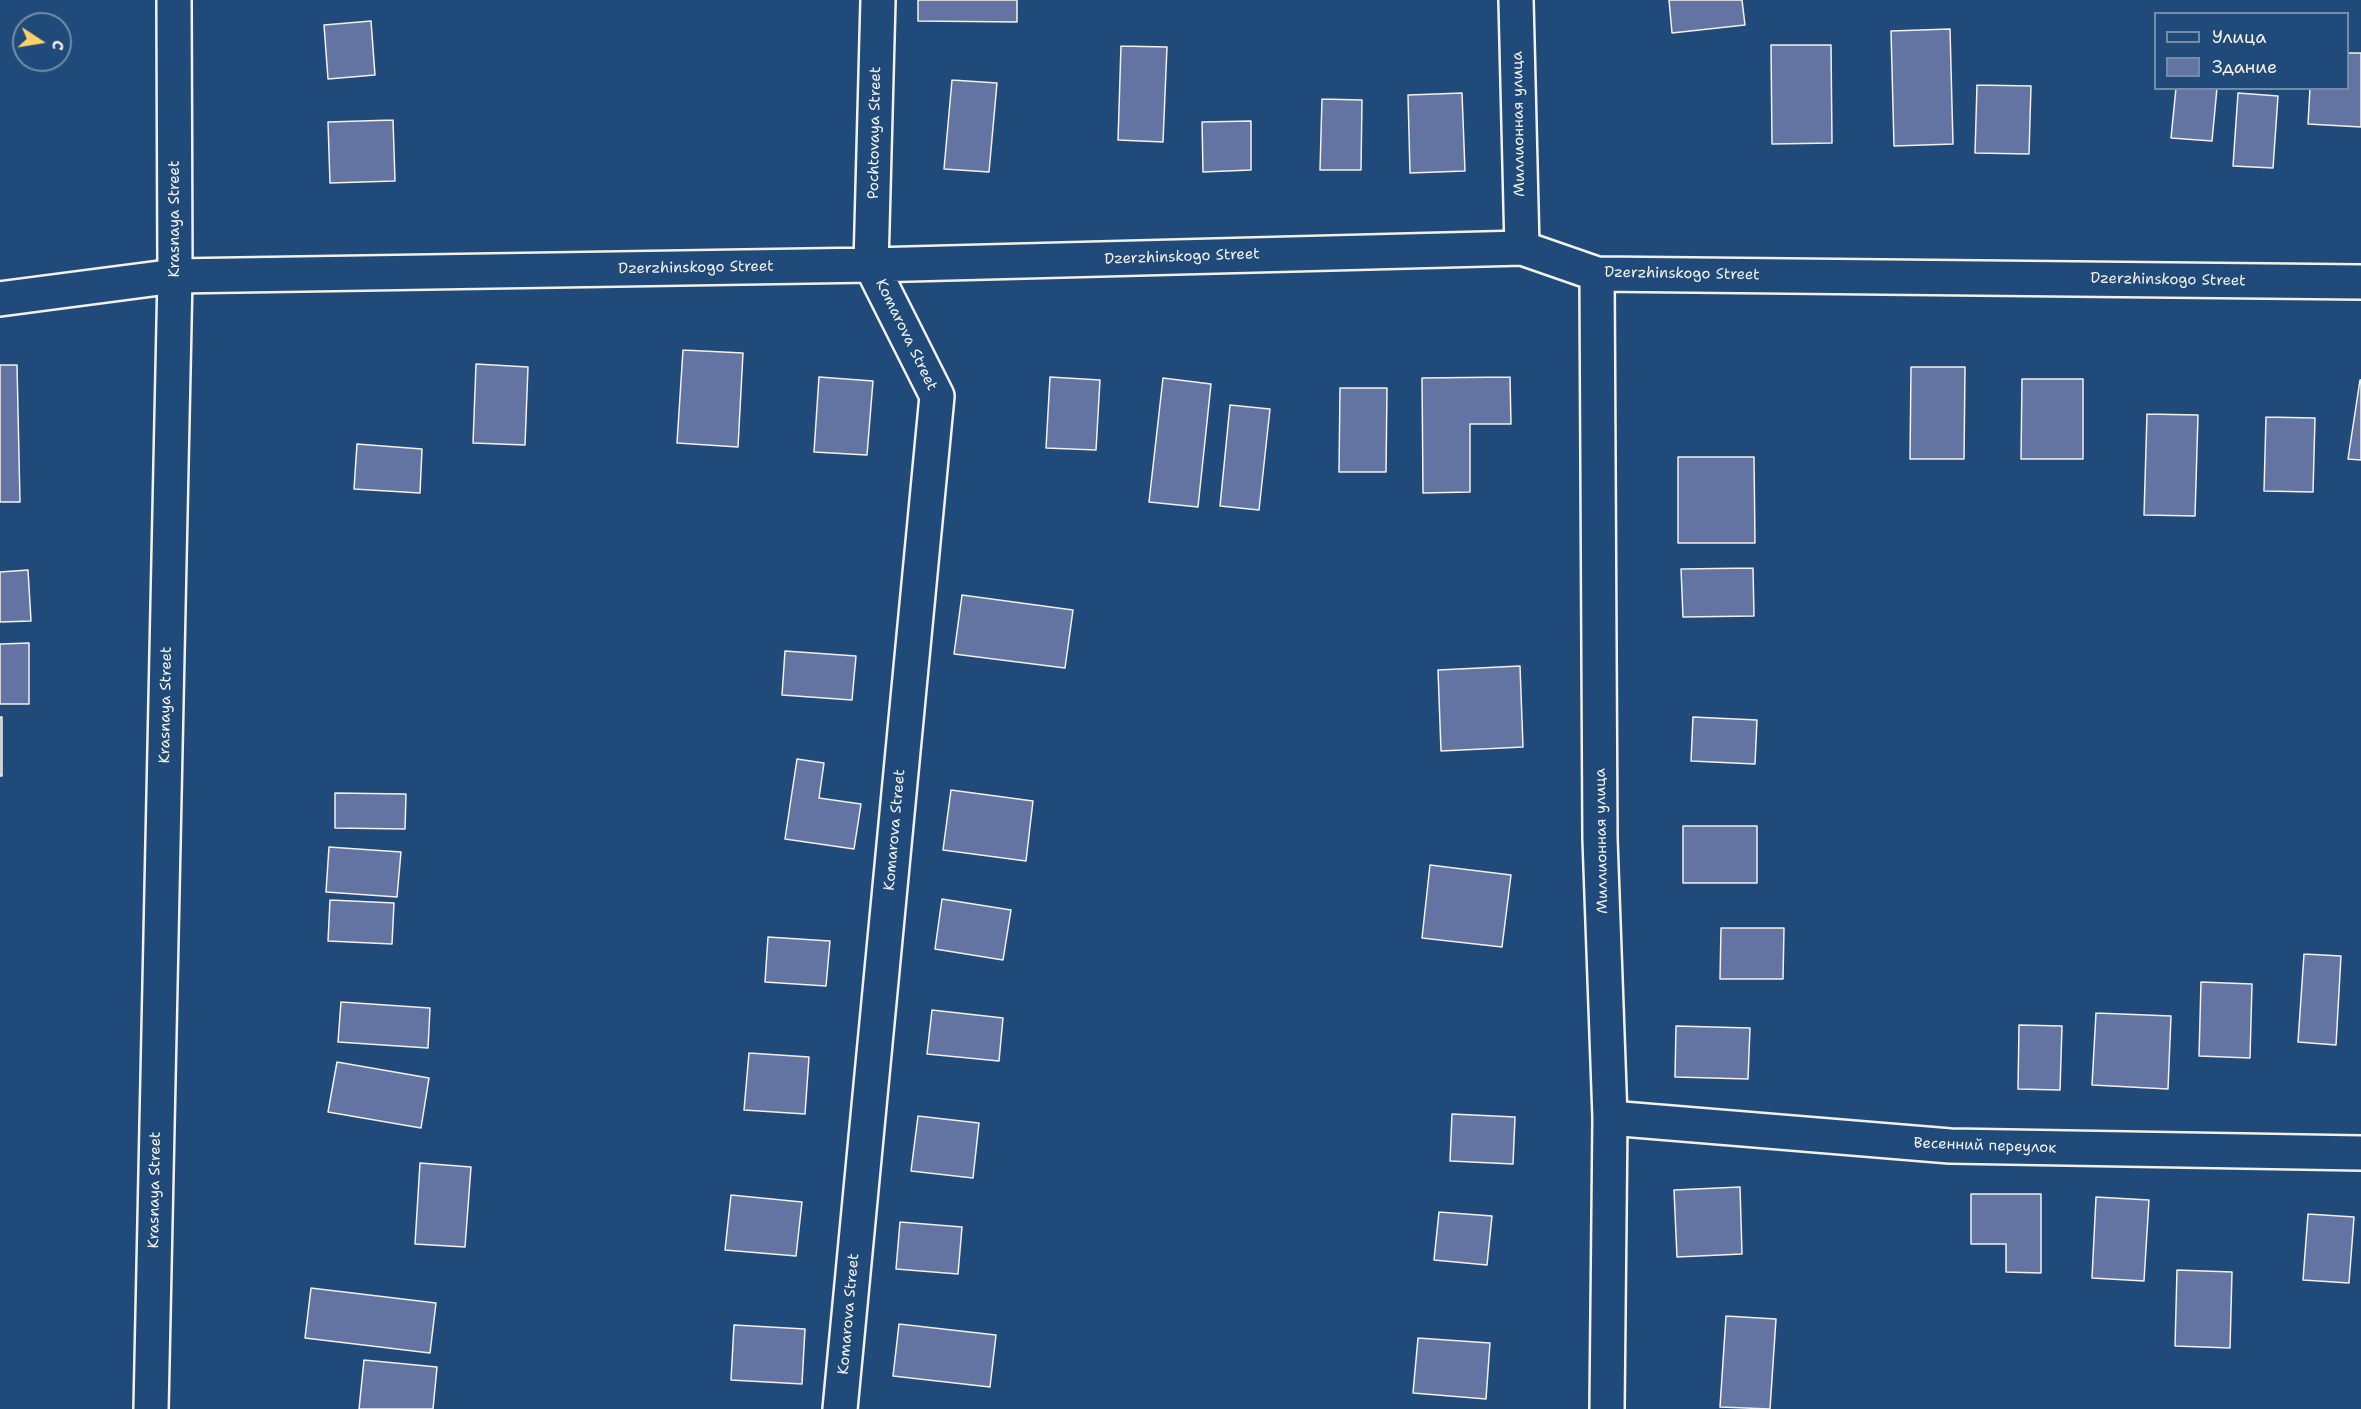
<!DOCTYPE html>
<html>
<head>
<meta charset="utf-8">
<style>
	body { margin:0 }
	#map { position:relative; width:2361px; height:1409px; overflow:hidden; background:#1f4a7a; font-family:"Shantell Sans",sans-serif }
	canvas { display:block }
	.legend { position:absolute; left:2154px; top:12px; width:195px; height:78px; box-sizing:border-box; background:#1f4a7a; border:2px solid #748da6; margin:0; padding:8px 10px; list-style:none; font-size:18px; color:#f4f1e8 }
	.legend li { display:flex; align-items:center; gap:12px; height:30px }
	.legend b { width:30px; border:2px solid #748da6 }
	.north { position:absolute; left:12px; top:12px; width:60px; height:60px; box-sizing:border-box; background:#1f4a7a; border:2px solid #748da6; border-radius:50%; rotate:102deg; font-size:16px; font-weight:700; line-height:24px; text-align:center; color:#f4f1e8 }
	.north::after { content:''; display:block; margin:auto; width:21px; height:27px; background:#ffd166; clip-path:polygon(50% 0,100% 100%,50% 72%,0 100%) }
</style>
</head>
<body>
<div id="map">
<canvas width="2361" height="1409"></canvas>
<ul class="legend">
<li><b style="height:8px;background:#1f4a7a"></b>Улица</li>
<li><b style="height:16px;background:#6474a2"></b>Здание</li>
</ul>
<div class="north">С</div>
</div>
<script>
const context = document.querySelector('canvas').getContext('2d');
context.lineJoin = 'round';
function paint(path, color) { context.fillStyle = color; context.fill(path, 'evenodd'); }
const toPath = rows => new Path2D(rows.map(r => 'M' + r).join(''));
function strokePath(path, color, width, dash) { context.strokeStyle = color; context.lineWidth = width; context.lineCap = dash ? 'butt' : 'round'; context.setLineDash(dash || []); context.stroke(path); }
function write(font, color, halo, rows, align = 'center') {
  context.font = font + ' "Shantell Sans",sans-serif'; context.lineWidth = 4.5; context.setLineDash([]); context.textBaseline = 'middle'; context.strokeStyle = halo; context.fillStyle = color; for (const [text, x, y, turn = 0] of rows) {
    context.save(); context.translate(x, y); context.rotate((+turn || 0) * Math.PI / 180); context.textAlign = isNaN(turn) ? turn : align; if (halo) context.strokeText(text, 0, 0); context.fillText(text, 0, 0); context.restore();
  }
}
const building = toPath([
	[918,0,1017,0,1017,22,918,21,918,0],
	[1669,0,1742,0,1745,25,1672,33,1669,0],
	[371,21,375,75,328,79,324,25,371,21],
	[1950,29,1953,144,1894,146,1891,31,1950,29],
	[1771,45,1831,45,1832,143,1772,144,1771,45],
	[1121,46,1167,47,1163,142,1118,140,1121,46],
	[2348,53,2361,53,2361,127,2308,124,2310,88,2348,88,2348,53],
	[952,80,997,83,989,172,944,169,952,80],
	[1977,85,2031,86,2029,154,1975,153,1977,85],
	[2176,88,2217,88,2212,141,2171,138,2176,88],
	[1462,93,1465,171,1410,173,1408,95,1462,93],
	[2238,93,2278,96,2273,168,2233,166,2238,93],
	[1322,99,1362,100,1361,170,1320,170,1322,99],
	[393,120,395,181,330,183,328,122,393,120],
	[1251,121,1251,170,1203,172,1202,122,1251,121],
	[683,350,743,353,738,447,677,443,683,350],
	[476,364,528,367,525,445,473,443,476,364],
	[0,365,17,365,20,502,0,502,0,365],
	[1911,367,1965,367,1964,459,1910,459,1911,367],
	[819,377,873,381,867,455,814,452,819,377],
	[1050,377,1100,380,1096,450,1046,448,1050,377],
	[1510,377,1511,424,1470,424,1470,492,1423,493,1422,378,1510,377],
	[1163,378,1211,384,1198,507,1149,502,1163,378],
	[2022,379,2083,379,2083,459,2021,459,2022,379],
	[2360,380,2361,380,2361,460,2348,459,2360,380],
	[1340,388,1387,388,1386,472,1339,472,1340,388],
	[1230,405,1270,409,1259,510,1220,506,1230,405],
	[2147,414,2198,415,2195,516,2144,515,2147,414],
	[2266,417,2315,418,2313,492,2264,491,2266,417],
	[357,444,422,449,420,493,354,489,357,444],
	[1678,457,1754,457,1755,543,1678,543,1678,457],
	[1753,568,1754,616,1683,617,1681,569,1753,568],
	[28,570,31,621,0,622,0,572,28,570],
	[962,595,1073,610,1065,668,954,654,962,595],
	[29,643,29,704,0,704,0,644,29,643],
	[785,651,856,656,852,700,782,695,785,651],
	[1520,666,1523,747,1441,751,1438,670,1520,666],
	[0,717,2,717,2,776,0,776,0,717],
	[1693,717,1757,720,1755,764,1691,761,1693,717],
	[797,759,824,763,819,798,861,804,854,849,785,839,797,759],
	[951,790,1033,801,1026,861,943,850,951,790],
	[335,793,406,794,405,829,335,828,335,793],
	[1683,826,1757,826,1757,883,1683,883,1683,826],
	[329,847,401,852,397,897,326,892,329,847],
	[1430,865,1511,875,1502,947,1422,938,1430,865],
	[942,899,1011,910,1003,960,935,949,942,899],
	[330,900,394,903,392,944,328,941,330,900],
	[1721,928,1784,928,1783,979,1720,979,1721,928],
	[768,937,830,941,826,986,765,982,768,937],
	[2304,954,2341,956,2336,1045,2298,1042,2304,954],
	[2201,982,2252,984,2250,1058,2199,1056,2201,982],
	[341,1002,430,1008,428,1048,338,1042,341,1002],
	[932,1010,1003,1018,999,1061,927,1054,932,1010],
	[2096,1013,2171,1016,2168,1089,2092,1085,2096,1013],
	[2019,1025,2062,1026,2060,1090,2018,1089,2019,1025],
	[1676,1026,1750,1028,1748,1079,1675,1077,1676,1026],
	[749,1053,809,1057,805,1114,744,1110,749,1053],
	[337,1062,429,1078,421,1128,328,1112,337,1062],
	[1452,1114,1515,1117,1513,1164,1450,1161,1452,1114],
	[918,1116,979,1123,973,1178,911,1171,918,1116],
	[420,1163,471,1167,465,1247,415,1244,420,1163],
	[1740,1187,1742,1254,1677,1257,1674,1190,1740,1187],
	[1971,1194,2041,1194,2041,1273,2006,1272,2006,1244,1971,1244,1971,1194],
	[731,1195,802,1202,796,1256,725,1250,731,1195],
	[2096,1197,2149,1200,2144,1281,2092,1278,2096,1197],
	[1439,1212,1492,1216,1487,1265,1434,1260,1439,1212],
	[2308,1214,2354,1217,2349,1283,2303,1280,2308,1214],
	[900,1222,962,1227,958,1274,896,1269,900,1222],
	[2177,1270,2232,1272,2230,1348,2175,1346,2177,1270],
	[311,1288,436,1303,430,1353,305,1338,311,1288],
	[1726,1316,1776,1319,1770,1409,1720,1407,1726,1316],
	[899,1324,996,1335,990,1387,893,1376,899,1324],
	[734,1325,805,1329,802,1384,731,1380,734,1325],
	[1418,1338,1490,1343,1486,1399,1413,1393,1418,1338],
	[364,1360,437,1367,433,1409,359,1409,364,1360]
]);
paint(building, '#6474a2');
strokePath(building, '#f4f1e8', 1.5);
const street = toPath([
	[1516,0,1522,248],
	[1597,274,1600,839,1610,1118,1607,1409],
	[0,299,175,276,871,265,1522,248,1597,274,2361,282],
	[1610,1118,1950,1146,2361,1153],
	[840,1409,937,396,871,265,878,0]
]);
const secondary = toPath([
	[151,1409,175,276,174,0]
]);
strokePath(street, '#f4f1e8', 38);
strokePath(secondary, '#f4f1e8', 38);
strokePath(street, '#1f4a7a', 33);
strokePath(secondary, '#1f4a7a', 33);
write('15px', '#f4f1e8', '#1f4a7a', [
	["Миллионная улица",1519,124,-91],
	["Pochtovaya Street",875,133,-89],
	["Krasnaya Street",175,219,-90],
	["Dzerzhinskogo Street",1182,257,-2],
	["Dzerzhinskogo Street",696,268,-1],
	["Dzerzhinskogo Street",1682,274,1],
	["Dzerzhinskogo Street",2168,280,1],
	["Komarova Street",906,335,64],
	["Krasnaya Street",166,705,-89],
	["Komarova Street",895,830,-85],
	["Миллионная улица",1602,841,-91],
	["Весенний переулок",1985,1146,2],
	["Krasnaya Street",155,1190,-89],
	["Komarova Street",849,1314,-85]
]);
</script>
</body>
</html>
